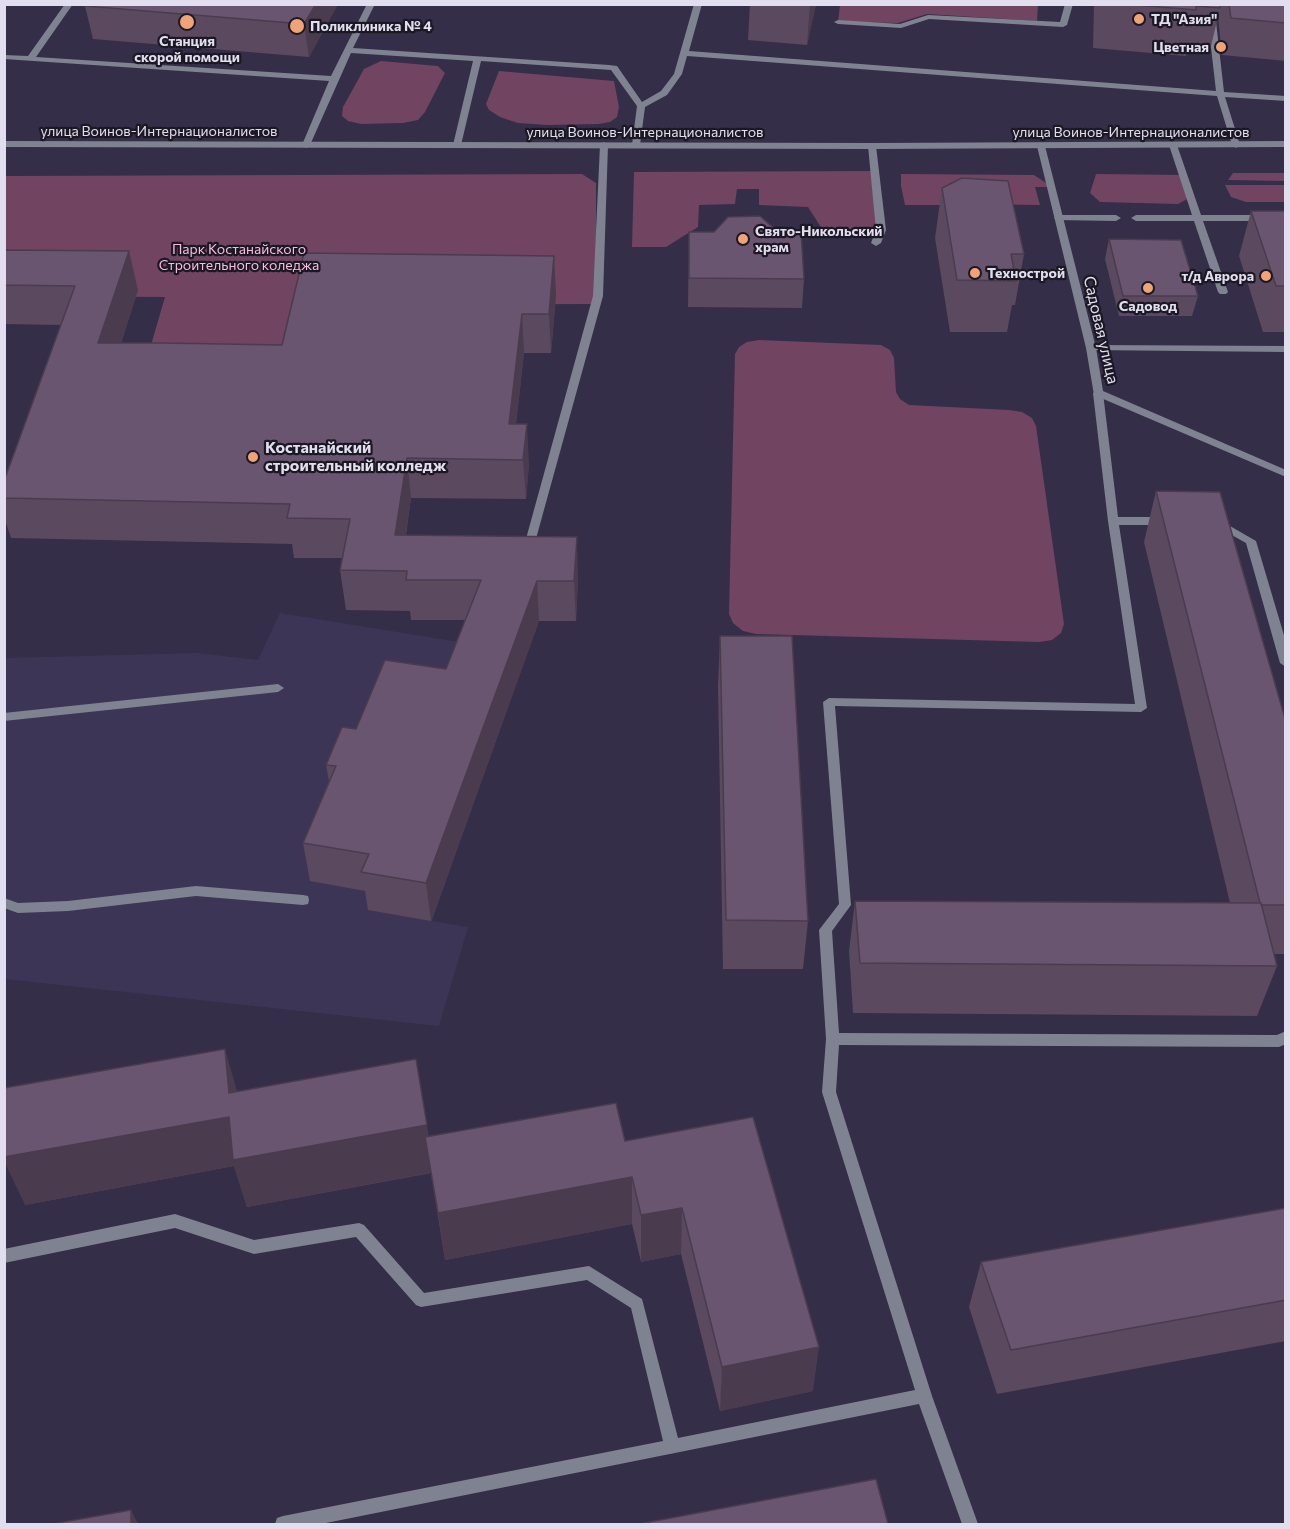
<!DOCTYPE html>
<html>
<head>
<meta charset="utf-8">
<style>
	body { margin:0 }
	#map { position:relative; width:1290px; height:1529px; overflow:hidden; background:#342e48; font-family:Commissioner,sans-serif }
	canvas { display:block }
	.frame { position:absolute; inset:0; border:6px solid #e1deef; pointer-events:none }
</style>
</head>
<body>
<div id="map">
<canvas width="1290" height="1529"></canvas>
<div class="frame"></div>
</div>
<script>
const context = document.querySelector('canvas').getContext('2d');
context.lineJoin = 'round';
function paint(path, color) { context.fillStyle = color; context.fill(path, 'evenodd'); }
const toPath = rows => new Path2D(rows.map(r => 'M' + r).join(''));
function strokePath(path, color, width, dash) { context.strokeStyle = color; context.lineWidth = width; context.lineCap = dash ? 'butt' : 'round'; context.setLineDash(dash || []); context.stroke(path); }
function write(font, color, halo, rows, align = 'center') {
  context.font = font + ' Commissioner,sans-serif'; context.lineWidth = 4.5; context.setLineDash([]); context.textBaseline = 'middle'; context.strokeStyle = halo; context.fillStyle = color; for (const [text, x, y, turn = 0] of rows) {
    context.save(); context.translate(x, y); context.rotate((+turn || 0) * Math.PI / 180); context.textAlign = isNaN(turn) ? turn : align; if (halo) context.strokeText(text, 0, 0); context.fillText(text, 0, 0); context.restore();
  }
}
paint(toPath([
	[280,613,527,653,432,921,468,927,439,1026,5,979,4,658,197,653,258,660]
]), '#3d3556');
paint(toPath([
	[840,5,1038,5,1037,21,927,14,898,23,838,22],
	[381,61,438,66,445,73,425,112,418,120,403,123,361,124,348,121,342,116,343,107,364,69],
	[499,71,614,81,619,107,617,117,610,122,599,124,547,125,518,123,500,117,489,110,486,104],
	[875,171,881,230,824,232,808,207,759,205,759,189,737,189,735,204,699,205,698,227,666,247,632,247,634,172],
	[1233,173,1285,173,1285,181,1228,180],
	[582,174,596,183,596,304,307,305,288,384,139,386,165,297,5,296,5,176],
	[901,174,1034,175,1052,187,1035,187,1040,205,965,204,961,187,943,187,946,205,905,205,901,186],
	[1096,174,1184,175,1191,185,1191,197,1178,204,1100,202,1090,193],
	[1225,185,1285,185,1285,202,1246,202,1231,197],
	[759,340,881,345,890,350,894,358,896,392,900,399,909,405,1009,410,1022,412,1032,418,1036,426,1064,624,1061,633,1052,640,1039,642,756,634,743,631,733,623,729,614,735,354,739,347,747,342]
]), '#714462');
paint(toPath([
	[65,4,73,4,36,57,331,76,367,4,375,4,353,48,609,65,617,66,642,102,661,91,674,74,694,4,702,4,689,51,1216,91,1206,4,1214,4,1224,92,1286,96,1286,101,1225,97,1240,145,1236,148,1232,145,1217,96,687,56,682,74,667,95,645,107,640,145,636,148,632,145,637,106,611,70,481,61,461,145,457,148,453,145,473,61,351,53,310,145,306,148,302,145,329,81,4,59,4,55,28,56,65,4],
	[1065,4,1073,4,1067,25,1063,27,929,19,901,28,838,24,834,22,838,20,900,24,928,15,1060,22,1065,4],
	[604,142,608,145,603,296,534,546,529,550,524,546,593,296,600,145,604,142],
	[1173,142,1177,145,1201,215,1286,215,1286,221,1203,221,1228,292,1226,294,1220,294,1218,292,1194,221,1136,221,1131,218,1136,215,1192,215,1169,145,1173,142],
	[872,143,876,146,886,230,881,243,876,246,871,243,876,230,868,146,872,143],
	[1059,215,1116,215,1121,218,1116,221,1056,220,1054,218,1059,215],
	[1091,345,1286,346,1286,352,1088,350,1086,348,1091,345],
	[1098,390,1103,393,1118,517,1163,517,1168,521,1163,525,1119,525,1147,708,1141,712,835,706,851,905,832,931,839,1033,1277,1035,1286,1031,1286,1044,1279,1047,839,1045,836,1092,932,1396,978,1524,962,1524,919,1404,321,1524,275,1524,277,1518,283,1516,663,1441,631,1308,587,1280,421,1307,416,1305,356,1237,254,1254,175,1228,4,1263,4,1249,175,1214,254,1240,359,1223,364,1225,424,1293,589,1266,642,1299,678,1438,915,1390,822,1092,826,1039,819,930,839,904,823,702,829,698,1135,704,1108,521,1093,393,1098,390],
	[1216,518,1256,541,1286,642,1286,667,1280,663,1246,543,1212,524,1211,522,1216,518],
	[278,684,284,688,278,692,4,721,4,713,278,684],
	[196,886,303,895,308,896,309,900,308,904,303,905,196,896,68,911,18,913,4,908,4,898,18,903,68,901,196,886]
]), '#7f8391');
paint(toPath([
	[1041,143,1045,146,1096,348,1103,391,1286,470,1286,477,1094,395,1086,348,1037,146,1041,143]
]), '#7f8391');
paint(toPath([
	[4,141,872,143,1286,141,1286,147,872,149,4,147,4,141]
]), '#7f8391');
paint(toPath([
	[86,4,338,4,309,57,93,39,85,6],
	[750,4,816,4,807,45,748,40],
	[1094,4,1286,4,1286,61,1222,55,1218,17,1209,54,1187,52,1186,56,1093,48],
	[942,188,1024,254,1015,305,1012,305,1007,332,950,332,935,238],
	[1251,211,1286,211,1286,332,1263,332,1239,256],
	[689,232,804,279,802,308,688,307],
	[1109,239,1198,296,1192,316,1119,316,1105,259],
	[4,250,138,290,121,343,282,345,554,256,556,295,551,353,524,353,516,424,529,464,526,499,411,498,406,535,578,577,576,621,539,621,431,921,368,910,365,891,310,881,303,843,329,781,326,765,356,729,446,669,465,620,411,620,410,611,346,610,340,570,343,558,294,558,292,544,11,538,4,517,4,481,61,325,4,324],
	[1156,491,1286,722,1286,954,1274,954,1277,966,1257,1016,853,1013,849,951,855,901,1230,903,1144,542],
	[720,636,808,921,803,969,723,969,718,686],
	[237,1091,429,1137,625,1141,753,1117,813,1391,720,1411,681,1254,641,1262,632,1224,445,1260,431,1173,247,1207,234,1166,25,1205],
	[1286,1208,1286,1341,997,1394,969,1307,981,1262]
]), '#5a495f');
paint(toPath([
	[316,4,338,4,309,57,304,24],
	[810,4,816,4,807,45],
	[129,251,138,290,108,382,98,343],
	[554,256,556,295,551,353,549,314],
	[522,314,524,353,512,459,509,424],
	[527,424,529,464,526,499,523,460],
	[407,458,411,498,400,571,395,535],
	[577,537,578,577,576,621,574,581],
	[537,581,539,621,431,921,426,883],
	[225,1049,239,1098,229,1093],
	[229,1117,427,1125,434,1172,247,1207,234,1166,25,1205,4,1161,4,1157],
	[632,1177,632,1224,445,1260,438,1213],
	[682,1208,681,1254,641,1262,641,1215],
	[819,1347,813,1391,720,1411,722,1367],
	[131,1510,138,1524,131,1524]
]), '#4a3c4e');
const building = toPath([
	[86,4,316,4,304,24,85,6,86,4],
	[1125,4,1219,4,1220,8,1196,6,1196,10,1125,4],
	[1229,4,1286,4,1286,23,1231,18,1229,4],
	[962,178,1008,181,1024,254,1011,254,1016,281,957,280,942,188,962,178],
	[1251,211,1286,211,1286,286,1276,286,1251,211],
	[760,216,777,231,801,231,804,279,689,278,689,232,714,232,728,217,760,216],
	[1109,239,1181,240,1198,296,1123,296,1109,239],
	[4,250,129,251,98,343,163,343,282,345,304,253,554,256,549,314,522,314,509,424,527,424,523,460,407,458,395,535,577,537,574,581,537,581,426,883,361,872,369,854,303,843,336,766,326,765,342,727,356,729,385,660,446,669,481,580,406,580,407,571,340,570,350,519,287,518,290,504,4,498,4,481,75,286,4,285,4,250],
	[1156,491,1220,492,1286,722,1286,905,1261,905,1261,903,1260,903,1156,491],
	[720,636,792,636,808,921,726,920,720,636],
	[855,901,1261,903,1277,966,860,963,855,901],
	[225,1049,229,1093,416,1059,427,1125,233,1160,229,1117,4,1157,4,1088,225,1049],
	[616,1103,625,1141,753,1117,819,1347,722,1367,682,1208,641,1215,632,1177,438,1213,425,1137,616,1103],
	[1286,1208,1286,1300,1011,1350,981,1262,1286,1208],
	[876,1479,888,1524,639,1524,876,1479],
	[131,1510,131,1524,52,1524,131,1510]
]);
paint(building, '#69556f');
strokePath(building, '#4a3c4e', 1.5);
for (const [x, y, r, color] of [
	[1139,19,6,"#efa377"],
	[187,22,8,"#efa377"],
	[297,26,8,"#efa377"],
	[1221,47,6,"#efa377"],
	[743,239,6,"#efa377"],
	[975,273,6,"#efa377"],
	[1266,276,6,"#efa377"],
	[1148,288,6,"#efa377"],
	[253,457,6,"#efa377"]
]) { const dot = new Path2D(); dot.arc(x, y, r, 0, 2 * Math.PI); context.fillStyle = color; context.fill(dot); strokePath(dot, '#1b1824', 2); }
write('bold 14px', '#e1deef', '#1b1824', [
	["ТД \"Азия\"",1151,19],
	["Поликлиника № 4",310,26],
	["Станция",187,41,"center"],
	["скорой помощи",187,57,"center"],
	["Цветная",1209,47,"right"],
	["Свято-Никольский",755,231],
	["храм",755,247],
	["Технострой",987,273],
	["т/д Аврора",1254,276,"right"],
	["Садовод",1148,306,"center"]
], 'left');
write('14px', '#e1deef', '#1b1824', [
	["улица Воинов-Интернационалистов",159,131],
	["улица Воинов-Интернационалистов",645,132],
	["улица Воинов-Интернационалистов",1131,132]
]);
write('14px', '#f9bbe2', '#1b1824', [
	["Парк Костанайского",239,249],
	["Строительного коледжа",239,265]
]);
write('16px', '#e1deef', '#1b1824', [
	["Садовая улица",1101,330,77]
]);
write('bold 16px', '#e1deef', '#1b1824', [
	["Костанайский",265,448],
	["строительный колледж",265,466]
], 'left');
</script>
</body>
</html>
